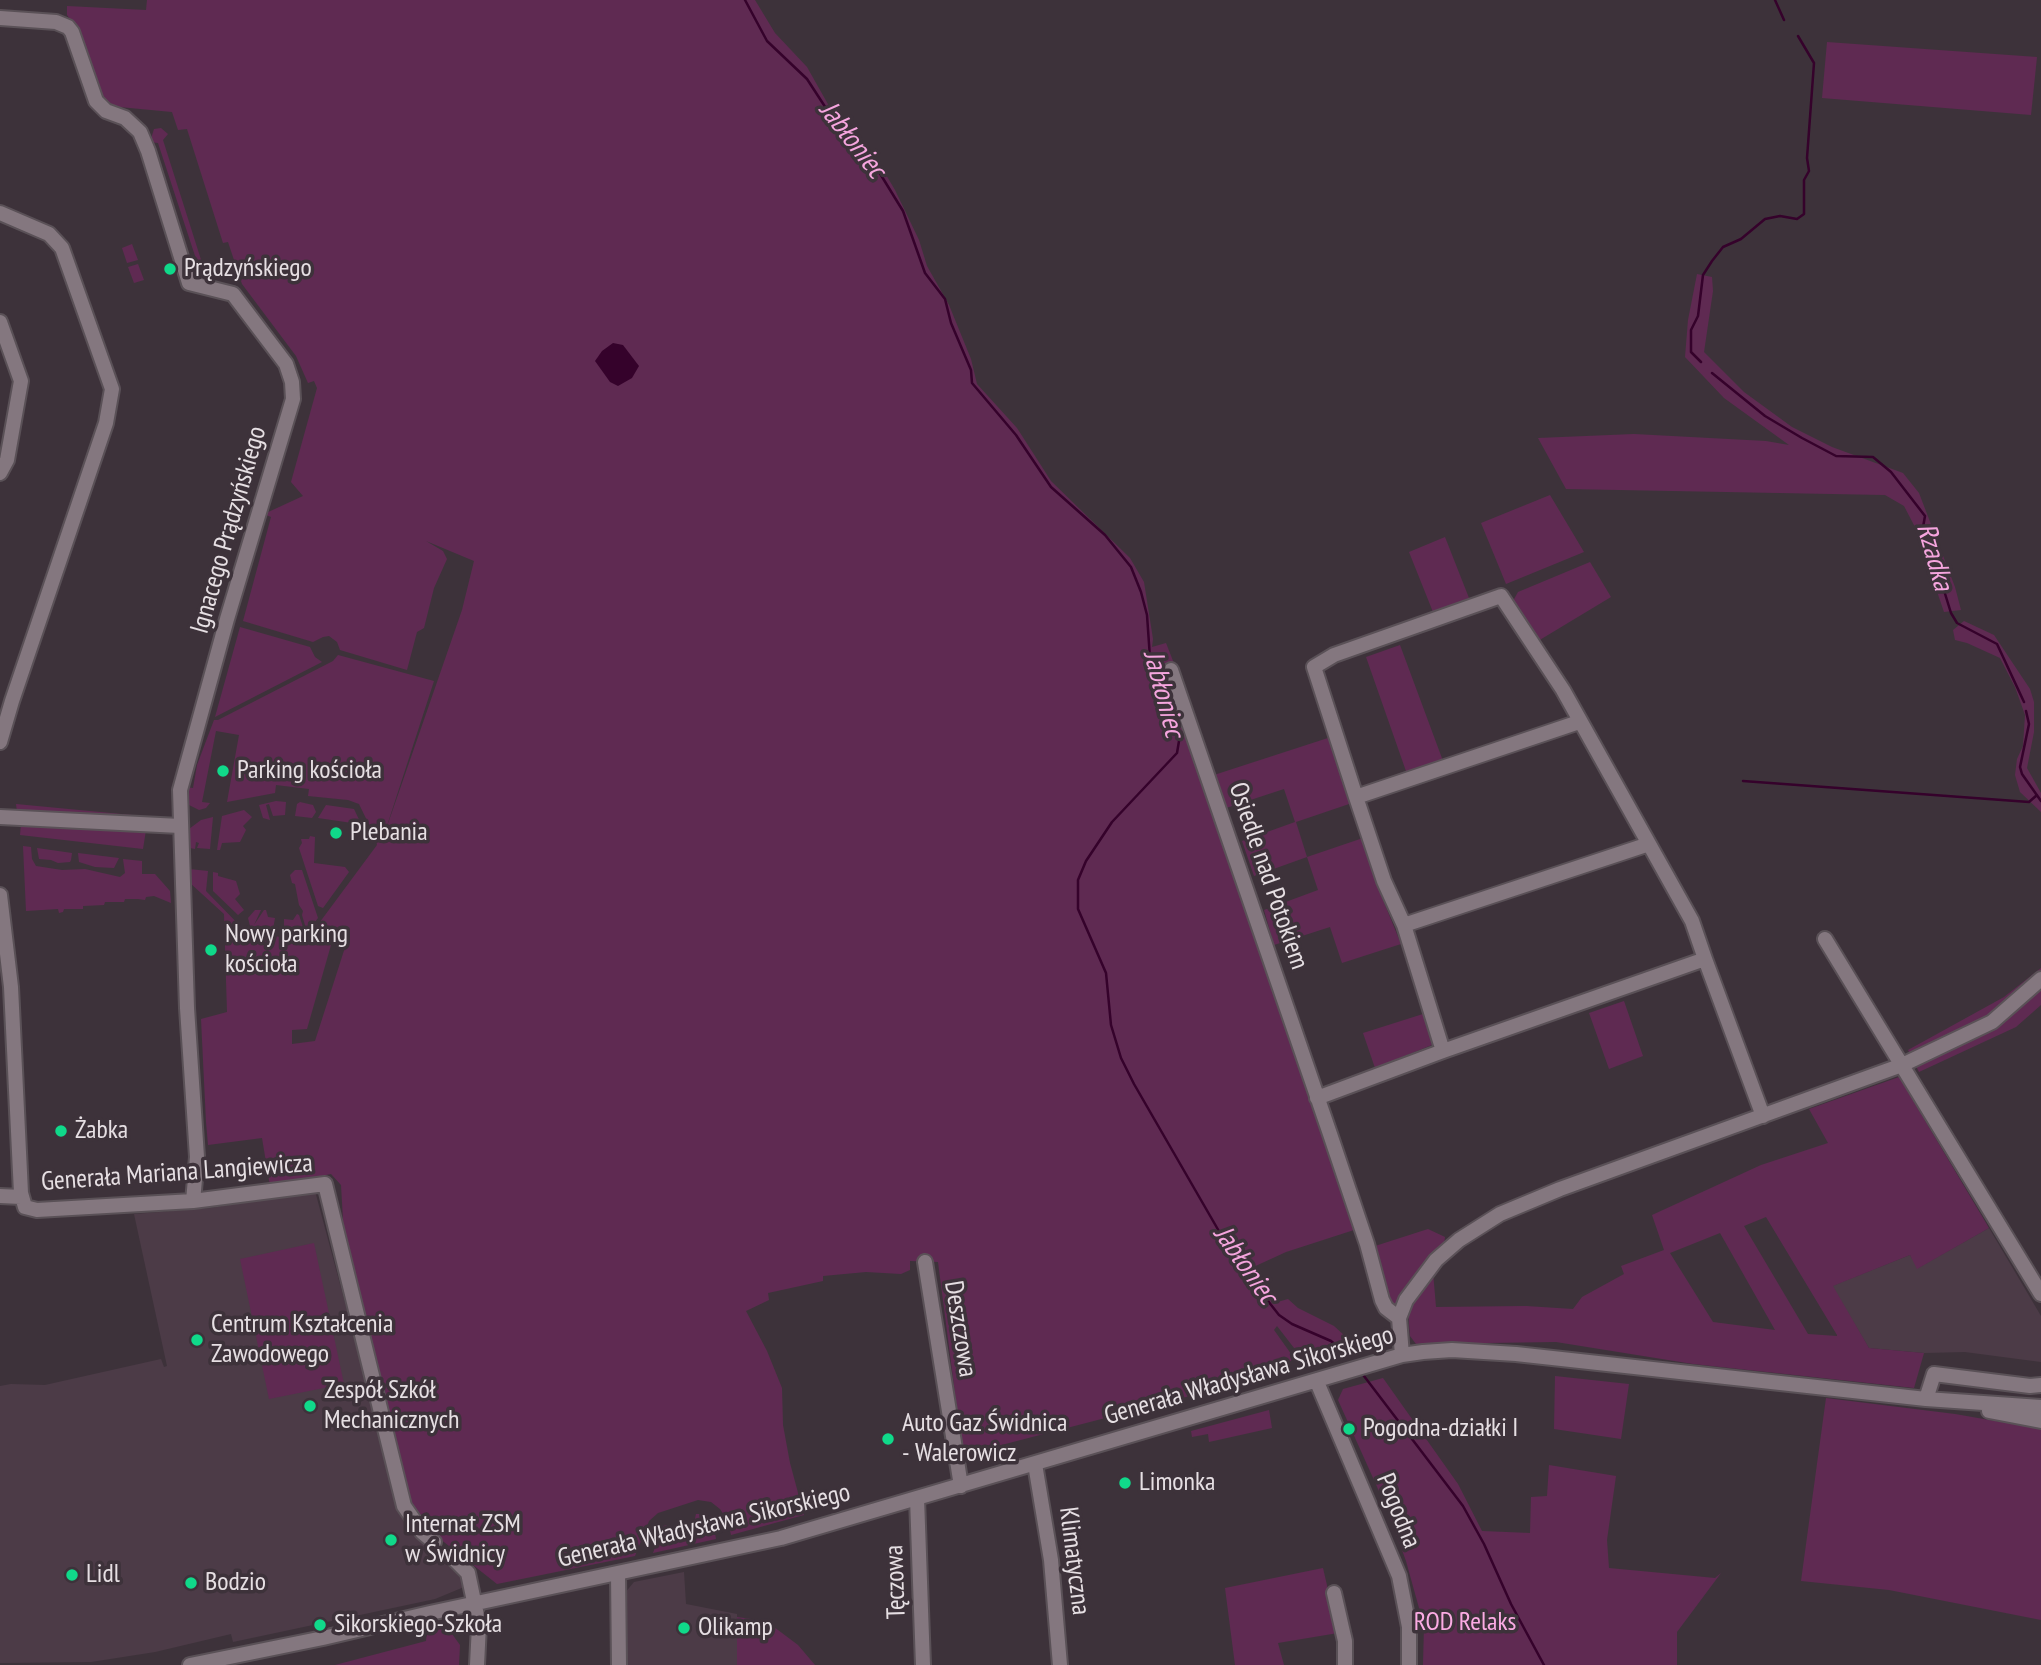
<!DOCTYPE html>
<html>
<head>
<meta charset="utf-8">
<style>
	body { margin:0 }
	canvas { display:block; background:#3d323a }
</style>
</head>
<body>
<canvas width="2041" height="1665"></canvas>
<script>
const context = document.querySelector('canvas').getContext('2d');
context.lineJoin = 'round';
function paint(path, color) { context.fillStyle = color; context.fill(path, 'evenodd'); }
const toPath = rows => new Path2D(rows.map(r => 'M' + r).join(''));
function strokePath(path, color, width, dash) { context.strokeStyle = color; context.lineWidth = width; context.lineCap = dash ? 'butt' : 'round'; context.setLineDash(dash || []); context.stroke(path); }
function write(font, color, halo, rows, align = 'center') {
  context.font = font + ' "PT Sans Narrow",sans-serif'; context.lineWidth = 7; context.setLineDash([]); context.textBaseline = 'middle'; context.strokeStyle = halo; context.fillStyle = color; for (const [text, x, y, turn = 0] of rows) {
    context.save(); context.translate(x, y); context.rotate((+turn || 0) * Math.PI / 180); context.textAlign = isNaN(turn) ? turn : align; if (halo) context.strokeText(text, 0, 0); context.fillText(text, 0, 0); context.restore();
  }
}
paint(toPath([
	[315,1191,400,1508,422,1540,462,1573,464,1587,435,1599,233,1642,231,1634,155,1652,91,1662,0,1663,0,1386,11,1384,45,1385,161,1359,164,1367,167,1366,134,1214,211,1208],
	[1989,1228,2041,1316,2041,1362,1965,1352,1924,1353,1869,1348,1832,1286,1910,1255,1918,1268],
	[684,1572,686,1604,737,1614,737,1665,626,1665,624,1594,634,1582]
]), '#4c3b47');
paint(toPath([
	[147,0,755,0,775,33,807,67,829,106,846,129,879,163,895,190,919,240,927,266,949,305,971,359,977,384,1017,428,1051,481,1130,558,1144,582,1153,639,1152,647,1166,643,1175,666,1308,1095,1365,1244,1354,1230,1286,1252,1249,1269,1274,1303,1288,1299,1298,1308,1334,1326,1357,1347,1349,1352,1317,1361,1313,1359,1308,1352,1301,1357,1277,1326,1274,1330,1294,1358,1288,1363,1186,1397,963,1455,938,1262,910,1261,910,1270,901,1274,866,1272,823,1276,823,1281,768,1293,769,1300,746,1311,767,1351,782,1388,783,1425,790,1463,804,1515,731,1535,728,1521,720,1509,711,1502,698,1500,658,1513,649,1521,635,1556,497,1584,425,1527,410,1507,344,1237,341,1185,331,1174,270,1186,262,1138,208,1145,206,1122,201,1019,227,1012,224,914,190,883,189,869,208,871,206,891,244,930,252,934,302,939,314,930,377,845,376,839,359,804,348,800,308,796,309,789,276,785,275,793,227,802,239,735,216,731,202,802,210,803,206,808,199,810,185,803,186,787,193,788,197,765,214,720,218,720,333,661,338,655,434,681,383,838,462,610,474,561,426,541,443,551,447,559,434,588,424,628,417,632,407,670,340,650,337,642,329,636,323,637,313,642,243,621,271,517,264,514,303,496,291,482,317,388,314,381,308,383,296,356,242,284,228,242,223,243,187,129,178,130,172,112,109,106,100,95,78,30,67,15,67,6,146,10],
	[335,931,349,935,315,1041,292,1044,292,1030,307,1029],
	[1827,42,2037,57,2031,115,1822,98],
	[161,128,168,134,163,140,203,266,211,265,213,272,205,278,199,277,194,270,199,268,158,143,150,142,154,129],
	[132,244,138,260,127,263,122,248],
	[138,264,144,280,134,283,128,267],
	[1697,274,1712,277,1713,291,1704,352,1744,392,1792,427,1832,447,1903,473,1919,493,1955,587,1961,610,1944,612,1915,527,1904,506,1885,495,1566,489,1538,438,1634,434,1766,441,1789,445,1724,398,1685,357,1688,320],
	[1550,495,1584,552,1506,584,1481,523],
	[1445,537,1469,598,1433,612,1409,552],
	[1590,562,1611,597,1538,641,1513,601,1518,592],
	[1964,621,1994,635,2030,689,2034,702,2034,732,2027,768,2041,793,2041,812,2020,792,2015,775,2017,759,2023,746,2025,715,2015,687,2000,658,1967,643,1955,640,1953,630],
	[240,627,310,647,315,657,322,662,215,717],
	[1400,645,1443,761,1407,774,1366,657],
	[1331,737,1352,803,1296,822,1307,857,1363,838,1381,895,1401,944,1342,963,1330,927,1274,945,1264,910,1318,890,1307,857,1254,876,1242,841,1295,822,1284,789,1226,808,1214,775],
	[276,801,286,802,285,815,273,816,269,804,266,805,270,820,263,818,259,805],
	[300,802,313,805,316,812,312,818,295,816,297,804],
	[16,804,153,817,153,819,17,812],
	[326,805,354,809,363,828,361,829,359,824,318,818],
	[244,810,252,817,243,826,246,830,240,842,222,843,220,850,217,850,222,816],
	[213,817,210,849,197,848,199,843,196,842,195,849,190,848,188,850,189,829,201,820],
	[21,824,146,830,143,849,20,835],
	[310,836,315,837,314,863,345,867,349,872,323,908,318,906,299,848,302,843,301,839,309,839],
	[23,846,31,847,32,859,36,866,62,870,85,869,120,877,125,873,123,859,142,861,142,874,155,874,170,891,171,903,154,896,146,897,145,900,138,899,125,899,124,902,105,902,104,905,83,906,83,909,64,909,63,912,59,913,58,909,26,911],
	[37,848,72,853,71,860,70,862,58,863,51,860,39,859],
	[78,853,119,858,114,868,95,867,79,862],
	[295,870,302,870,318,918,307,932,302,915,303,911,299,905,295,884,292,883,290,875],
	[213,872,218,873,218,876,236,881,240,894,235,899,244,910,238,915,213,891],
	[255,910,261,910,254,925,264,910,266,910,268,917,275,918,273,929,250,926,248,918],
	[297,914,299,915,305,933,284,931,284,919,293,920],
	[2041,968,2041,1005,2016,1027,1919,1072,1908,1050,2004,997],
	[1624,1001,1643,1056,1609,1069,1589,1013],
	[1423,1014,1432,1045,1375,1068,1363,1033],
	[1899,1077,1989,1228,1917,1269,1910,1255,1833,1286,1869,1348,1924,1353,1914,1388,1693,1364,1556,1342,1416,1344,1410,1336,1408,1312,1433,1272,1436,1307,1526,1306,1573,1309,1582,1297,1624,1274,1621,1266,1664,1250,1652,1215,1761,1165,1828,1143,1809,1109],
	[1766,1217,1837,1335,1837,1336,1808,1334,1744,1226],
	[1720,1233,1775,1330,1713,1322,1670,1253],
	[1428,1229,1445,1237,1444,1244,1419,1271,1394,1306,1387,1300,1372,1247],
	[314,1243,344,1384,269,1399,240,1259],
	[1555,1376,1629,1384,1621,1439,1554,1429],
	[1383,1378,1458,1484,1482,1531,1530,1533,1531,1497,1547,1496,1549,1465,1616,1476,1607,1540,1609,1568,1715,1578,1721,1573,1677,1632,1677,1665,1423,1665,1424,1626,1406,1561,1387,1509,1338,1400,1343,1389],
	[1826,1398,1955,1414,2041,1429,2041,1620,1889,1590,1801,1581],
	[1269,1410,1272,1428,1209,1442,1208,1434,1192,1437,1191,1431],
	[696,1514,703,1514,713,1521,716,1539,653,1553,663,1526,667,1525,666,1532,694,1523],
	[1323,1568,1338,1633,1278,1643,1284,1665,1235,1665,1225,1588],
	[737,1617,766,1621,798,1645,815,1665,737,1665],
	[447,1627,460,1645,459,1665,335,1665,426,1641,427,1632]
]), '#5f2a52');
paint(toPath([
	[613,343,623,345,639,366,632,378,618,386,610,382,595,361,602,351]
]), '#35022b');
strokePath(toPath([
	[745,0,767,41,807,79,835,122,868,154,903,211,925,273,945,299,951,323,971,370,972,383,1016,435,1051,487,1105,535,1131,567,1141,592,1147,615,1150,658,1161,702,1177,732,1179,741,1177,753,1112,822,1086,861,1078,880,1078,909,1106,973,1111,1025,1121,1058,1134,1084,1235,1259,1279,1315,1292,1324,1331,1341,1344,1352],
	[1775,0,1784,20],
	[1701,362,1691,352,1691,330,1698,316,1703,275,1712,261,1723,247,1741,239,1765,219,1780,216,1797,219,1804,214,1804,180,1809,171,1807,158,1814,63,1798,36],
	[1712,373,1765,416,1802,438,1836,456,1873,457,1891,472,1925,516,1922,533,1926,545,1933,555,1951,613,1957,623,1997,644,2024,702],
	[2026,711,2029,724,2020,767,2022,774,2041,801],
	[1743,781,2029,802,2037,795],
	[1364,1376,1463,1506,1484,1544,1511,1604,1544,1665]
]), '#35022b', 2.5);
const minor = toPath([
	[0,18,56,22,68,27,72,32,96,101,106,111,125,118,140,132,148,151,189,283,233,294,286,364,292,382,293,399,227,619,180,790,187,1008,197,1157,193,1201],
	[0,213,49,234,62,248,112,389,106,423,12,701,0,742],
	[0,322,21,381,7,460,0,473],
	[1171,670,1330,1134,1367,1244,1382,1300,1386,1308,1399,1318],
	[0,817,180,826],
	[0,895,11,987,21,1193,25,1207,37,1210,193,1201,325,1184,404,1506,422,1532,434,1542],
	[1404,925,1649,844],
	[1825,939,2041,1294],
	[1705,959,1763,1116],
	[1443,1051,1404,925,1384,881,1356,797,1579,722],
	[1317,1098,1443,1051,1705,959,1692,921,1563,690,1501,596,1334,655,1314,667,1356,797],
	[0,1196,21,1197],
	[925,1262,961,1486],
	[1402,1355,1399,1318,1406,1300,1436,1260,1459,1240,1500,1214,1560,1189,1902,1065,1992,1022,2041,979],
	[1317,1382,1399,1576,1409,1627,1409,1665],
	[1926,1399,1934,1374,2030,1386,2041,1385],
	[1989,1411,2041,1421],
	[1035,1464,1051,1560,1060,1665],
	[917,1498,923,1665],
	[451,1556,468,1573,479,1625,477,1665],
	[618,1574,619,1665],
	[1334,1593,1345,1641,1345,1665],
	[190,1665,323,1638,430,1613,781,1538,1402,1355,1423,1352,1452,1350,1516,1354,1926,1399,2041,1407]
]);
strokePath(minor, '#5a5157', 18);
strokePath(minor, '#84777f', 14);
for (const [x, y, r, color] of [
	[170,269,7,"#10d98a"],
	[223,771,7,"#10d98a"],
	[336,833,7,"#10d98a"],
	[211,950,7,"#10d98a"],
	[61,1131,7,"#10d98a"],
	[197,1340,7,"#10d98a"],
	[310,1406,7,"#10d98a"],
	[1349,1429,7,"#10d98a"],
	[888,1439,7,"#10d98a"],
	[1125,1483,7,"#10d98a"],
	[391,1540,7,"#10d98a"],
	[72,1575,7,"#10d98a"],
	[191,1583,7,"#10d98a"],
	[320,1625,7,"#10d98a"],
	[684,1628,7,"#10d98a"]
]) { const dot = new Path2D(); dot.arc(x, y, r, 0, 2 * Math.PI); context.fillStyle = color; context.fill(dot); strokePath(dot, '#3d323a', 2.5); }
write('26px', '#e6dfe3', '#3d323a', [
	["Prądzyńskiego",184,269],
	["Parking kościoła",237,771],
	["Plebania",350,833],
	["Nowy parking",225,935],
	["kościoła",225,965],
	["Żabka",75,1131],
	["Centrum Kształcenia",211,1325],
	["Zawodowego",211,1355],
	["Zespół Szkół",324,1391],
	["Mechanicznych",324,1421],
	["Auto Gaz Świdnica",902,1424],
	["- Walerowicz",902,1454],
	["Pogodna-działki I",1363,1429],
	["Limonka",1139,1483],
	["Internat ZSM",405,1525],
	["w Świdnicy",405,1555],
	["Lidl",86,1575],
	["Bodzio",205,1583],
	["Sikorskiego-Szkoła",334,1625],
	["Olikamp",698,1628]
], 'left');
write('26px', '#e6dfe3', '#3d323a', [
	["Ignacego Prądzyńskiego",229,530,-74],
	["Osiedle nad Potokiem",1268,876,71],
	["Generała Mariana Langiewicza",177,1173,-4],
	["Deszczowa",960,1329,81],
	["Generała Władysława Sikorskiego",1249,1376,-16],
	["Pogodna",1398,1511,68],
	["Generała Władysława Sikorskiego",704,1526,-13],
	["Klimatyczna",1074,1561,83],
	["Tęczowa",896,1582,-92]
]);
write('26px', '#fbabe3', '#3d323a', [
	["ROD Relaks",1465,1623]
]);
write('italic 28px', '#f5a5de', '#3d323a', [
	["Jabłoniec",852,140,52],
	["Rzadka",1934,557,74],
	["Jabłoniec",1163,694,75],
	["Jabłoniec",1245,1265,55]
]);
</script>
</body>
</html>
